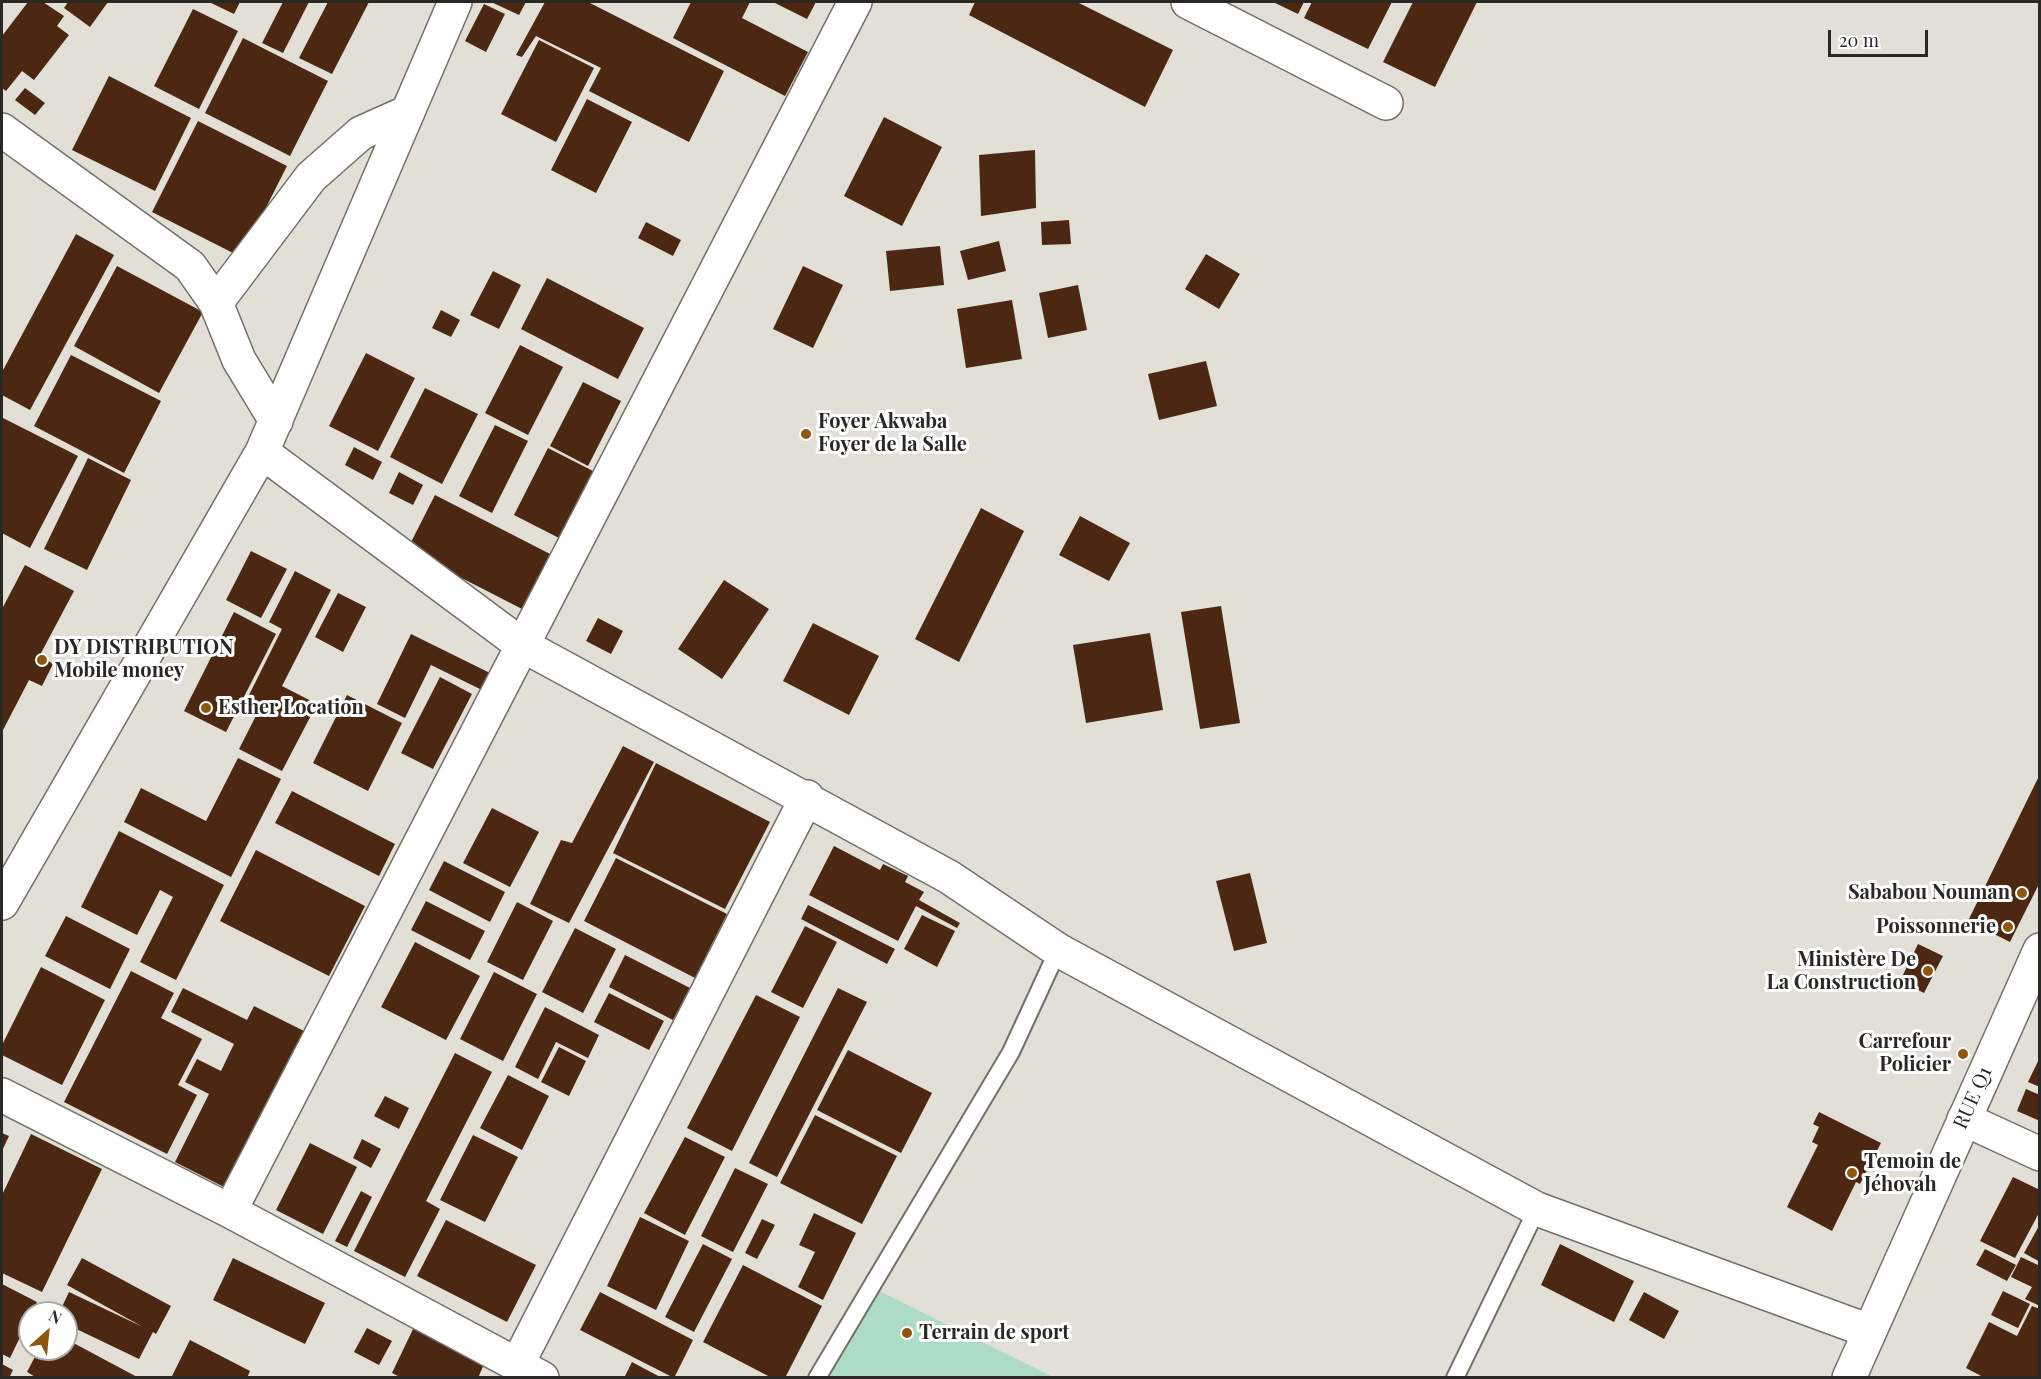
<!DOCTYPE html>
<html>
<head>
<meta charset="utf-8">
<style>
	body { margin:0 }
	#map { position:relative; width:2041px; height:1379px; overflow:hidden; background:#e1dfd6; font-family:"Playfair Display",serif }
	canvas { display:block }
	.frame { position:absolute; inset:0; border:3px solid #292825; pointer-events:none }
	.north { position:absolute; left:18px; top:1301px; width:60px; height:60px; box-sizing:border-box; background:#fff; border:2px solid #a9a9a8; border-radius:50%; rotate:27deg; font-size:16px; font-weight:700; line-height:24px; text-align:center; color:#292825 }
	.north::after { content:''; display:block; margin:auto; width:21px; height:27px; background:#8f570e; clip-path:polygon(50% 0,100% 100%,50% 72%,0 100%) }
	.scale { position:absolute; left:1828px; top:30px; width:100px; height:27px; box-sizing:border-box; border:3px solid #292825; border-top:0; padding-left:8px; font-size:18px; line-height:21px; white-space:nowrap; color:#292825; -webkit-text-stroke:4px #fff; paint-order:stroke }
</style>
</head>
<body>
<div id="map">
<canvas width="2041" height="1379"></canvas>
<div class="frame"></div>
<div class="north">N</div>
<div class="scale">20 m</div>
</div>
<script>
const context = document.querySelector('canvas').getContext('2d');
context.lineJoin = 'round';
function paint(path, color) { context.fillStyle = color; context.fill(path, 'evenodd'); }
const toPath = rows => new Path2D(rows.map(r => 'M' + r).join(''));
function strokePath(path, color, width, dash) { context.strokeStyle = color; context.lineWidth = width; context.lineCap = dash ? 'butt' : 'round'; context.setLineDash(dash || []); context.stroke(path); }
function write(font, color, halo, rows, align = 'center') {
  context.font = font + ' "Playfair Display",serif'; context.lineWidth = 6; context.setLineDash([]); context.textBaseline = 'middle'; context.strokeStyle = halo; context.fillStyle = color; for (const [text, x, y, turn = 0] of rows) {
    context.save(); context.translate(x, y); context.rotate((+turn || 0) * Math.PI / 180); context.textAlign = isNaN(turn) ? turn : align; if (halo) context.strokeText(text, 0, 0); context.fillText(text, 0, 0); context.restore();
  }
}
paint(toPath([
	[873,1288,1053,1377,829,1378]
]), '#addcc6');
paint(toPath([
	[28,2,43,2,64,16,57,26,69,35,34,80,22,71,6,91,2,88,2,36],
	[68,2,108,2,90,27,64,8],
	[209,2,240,2,234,14],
	[283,2,309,2,283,53,262,43],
	[328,2,369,2,332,74,299,58],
	[491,2,526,2,519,15],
	[545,2,588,2,724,71,689,142,589,91,601,68,536,36,522,57,516,55],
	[691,2,750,2,742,18,808,52,785,96,673,38],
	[773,2,816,2,807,19],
	[975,2,1077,2,1173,50,1145,107,969,15],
	[1273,2,1304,2,1298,14],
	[1312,2,1392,2,1368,49,1304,18],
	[1413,2,1477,2,1435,87,1383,62],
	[484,4,505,14,486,52,465,41],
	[193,9,238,31,199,109,154,86],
	[243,38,328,81,290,156,205,113],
	[539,40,594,68,556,142,501,114],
	[109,76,191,118,155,191,72,150],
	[25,88,45,103,35,115,15,100],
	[587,99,632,122,596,193,551,170],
	[884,117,942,147,902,226,844,196],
	[198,121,287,166,241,257,152,212],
	[1035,150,1036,208,981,216,979,155],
	[1069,220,1071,244,1042,245,1041,222],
	[646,222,681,240,673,256,638,238],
	[76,234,114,255,30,410,2,395,2,372],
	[999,241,1006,271,968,280,960,251],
	[940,246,944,285,890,291,886,251],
	[1206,254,1240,274,1219,309,1185,289],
	[117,266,203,312,159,393,74,346],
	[803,266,843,285,813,348,773,329],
	[493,271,521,285,499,329,470,315],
	[547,278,644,328,618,379,521,329],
	[1078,285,1087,330,1048,338,1039,293],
	[1012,300,1022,359,966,368,957,309],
	[441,310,460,320,451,337,432,328],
	[520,345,563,367,528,435,485,413],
	[366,353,415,378,378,451,329,426],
	[71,355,161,401,124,473,34,426],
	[1206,361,1217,406,1159,420,1148,374],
	[583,382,621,401,588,466,550,446],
	[425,388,478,414,442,484,390,457],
	[3,418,78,456,30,548,2,533],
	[495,425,528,441,492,513,459,496],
	[354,447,382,462,373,480,345,465],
	[548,448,593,471,559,538,514,515],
	[88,458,131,480,87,570,44,549],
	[399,472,423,485,413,505,389,493],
	[435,495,554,556,526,611,407,550],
	[981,508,1024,531,959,662,915,639],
	[1080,516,1130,543,1109,581,1059,555],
	[251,551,287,569,261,618,226,600],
	[25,565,74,591,40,655,53,664,42,686,29,680,2,732,2,609],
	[295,571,331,590,282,686,317,704,282,771,239,749,262,704,248,697,282,629,269,622],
	[724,580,769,609,722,679,678,649],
	[338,593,366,607,343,652,315,637],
	[1221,606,1240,723,1200,729,1181,612],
	[234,612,276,634,226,732,184,711],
	[598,618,623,631,611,654,586,641],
	[813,623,879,656,849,715,783,681],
	[1150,633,1163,710,1086,723,1073,645],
	[411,634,490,673,482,690,431,665,405,718,377,704],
	[440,677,472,694,433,769,401,753],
	[347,695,402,723,368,791,313,763],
	[623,746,654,762,569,923,530,904,561,840,572,843],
	[238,758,281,779,231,877,124,822,141,788,206,821],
	[656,763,770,822,725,909,613,853],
	[2040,774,2040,882,2010,942,1968,921],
	[292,791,395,844,379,876,275,823],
	[492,808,539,832,510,887,463,863],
	[119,831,224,885,176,980,140,962,173,897,160,890,137,935,81,907],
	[834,846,880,870,883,864,908,876,905,882,924,892,919,900,960,923,957,928,916,906,898,941,809,895],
	[256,850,365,906,329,976,220,921],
	[616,858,727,914,695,978,584,921],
	[444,861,505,892,490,922,429,890],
	[1250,873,1267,943,1234,951,1216,881],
	[426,901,485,931,470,960,411,930],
	[517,902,553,921,523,980,487,962],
	[808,905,895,949,887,964,801,919],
	[922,915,955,931,937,967,904,949],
	[66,916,130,949,110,989,45,956],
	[805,926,837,942,803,1008,771,992],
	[575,928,616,949,583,1013,542,992],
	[415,942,480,976,446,1040,381,1007],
	[1918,944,1943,956,1924,993,1900,981],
	[625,955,690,988,673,1020,609,987],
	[41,967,105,1000,62,1085,2,1055,2,1045],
	[131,971,174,993,161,1018,202,1039,178,1085,197,1095,167,1154,64,1102],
	[494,972,537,994,503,1061,460,1039],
	[183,988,247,1020,254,1006,304,1031,224,1187,175,1162,209,1094,185,1082,197,1059,221,1071,234,1044,171,1012],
	[838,988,867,1002,777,1177,749,1163],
	[609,993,664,1021,649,1050,594,1022],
	[756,995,800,1017,732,1151,687,1128],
	[545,1007,599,1035,588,1058,556,1042,538,1079,515,1067],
	[559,1047,586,1061,569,1096,541,1082],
	[848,1050,932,1093,901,1153,817,1110],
	[455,1053,492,1072,426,1201,440,1209,405,1277,354,1251],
	[2040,1057,2040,1087,2028,1082],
	[508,1075,549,1096,522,1150,480,1128],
	[2026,1089,2040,1095,2040,1121,2017,1111],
	[385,1096,409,1108,399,1129,374,1116],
	[1819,1112,1881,1143,1860,1184,1856,1182,1832,1231,1787,1207,1818,1145,1812,1142,1819,1127,1813,1124],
	[815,1115,897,1156,862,1224,780,1183],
	[2,1133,9,1136,2,1151],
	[31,1134,102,1169,42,1292,2,1273,2,1195],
	[473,1135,518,1157,485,1222,440,1200],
	[685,1137,725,1157,685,1235,644,1213],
	[362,1139,381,1149,371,1168,353,1158],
	[310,1143,357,1167,323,1234,276,1210],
	[735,1168,768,1184,733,1252,701,1236],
	[2013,1177,2040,1190,2040,1211,2015,1258,1980,1241],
	[361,1191,372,1197,347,1247,335,1241],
	[814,1213,856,1233,823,1300,798,1287,815,1252,799,1245],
	[640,1217,689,1241,656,1310,607,1286],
	[762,1219,775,1225,757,1259,745,1253],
	[446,1220,536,1265,507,1322,417,1276],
	[2040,1224,2040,1262,2024,1253],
	[703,1244,732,1259,694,1332,665,1317],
	[1560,1244,1634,1281,1614,1322,1541,1285],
	[1985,1249,2016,1265,2007,1281,1976,1265],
	[2021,1257,2040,1266,2040,1306,2025,1299,2032,1287,2011,1277],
	[82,1258,171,1306,156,1334,153,1332,139,1359,66,1324,66,1313,59,1313,69,1292,143,1327,67,1285],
	[233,1258,325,1303,305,1344,213,1300],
	[743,1265,822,1306,785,1378,772,1378,703,1342],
	[2,1284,37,1302,10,1358,2,1354],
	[2003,1291,2030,1304,2018,1328,1991,1315],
	[600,1292,693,1340,674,1378,580,1330],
	[1644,1292,1679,1311,1664,1339,1629,1320],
	[2032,1306,2040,1309,2040,1378,1985,1378,1966,1368,1989,1322,2017,1336],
	[414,1327,485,1362,478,1378,402,1378,392,1373],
	[367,1328,392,1341,379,1365,354,1352],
	[66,1339,139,1378,37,1378,27,1372,39,1349,66,1349],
	[190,1340,250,1371,247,1378,172,1376],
	[632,1362,662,1378,625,1376],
	[2,1364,13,1370,9,1378,2,1378]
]), '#4c2812');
const lane = toPath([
	[817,1378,1011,1052,1058,950],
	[1455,1378,1537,1209]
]);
const street = toPath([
	[1188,2,1386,103],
	[2,130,190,266,216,303,239,360,276,421],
	[216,303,311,177,361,133,408,112],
	[262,452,522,645,949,877,1058,950,1537,1209,1869,1331],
	[2,903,262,452,455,2],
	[2,1095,230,1211,542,1378],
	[1964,1119,2040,1154],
	[230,1211,855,2],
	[517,1365,807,797]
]);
const secondary = toPath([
	[1849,1378,2040,950]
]);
strokePath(lane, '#737069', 20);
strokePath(street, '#737069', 36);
strokePath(secondary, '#737069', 36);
strokePath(lane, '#fff', 16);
strokePath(street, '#fff', 33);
strokePath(secondary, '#fff', 33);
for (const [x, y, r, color] of [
	[806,434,6,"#8f570e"],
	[42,660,6,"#8f570e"],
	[206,708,6,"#8f570e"],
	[2022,893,6,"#8f570e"],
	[2008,927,6,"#8f570e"],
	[1928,971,6,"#8f570e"],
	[1963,1054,6,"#8f570e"],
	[1852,1173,6,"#8f570e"],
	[907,1333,6,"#8f570e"]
]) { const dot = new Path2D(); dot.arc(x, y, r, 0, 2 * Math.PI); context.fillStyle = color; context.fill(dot); strokePath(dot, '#fff', 2); }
write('bold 20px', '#292825', '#fff', [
	["Foyer Akwaba",818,422],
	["Foyer de la Salle",818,445],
	["DY DISTRIBUTION",54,648],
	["Mobile money",54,671],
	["Esther Location",218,708],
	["Sababou Nouman",2010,893,"right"],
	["Poissonnerie",1996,927,"right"],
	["Ministère De",1916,960,"right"],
	["La Construction",1916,983,"right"],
	["Carrefour",1951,1042,"right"],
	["Policier",1951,1065,"right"],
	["Temoin de",1864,1162],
	["Jéhovah",1864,1185],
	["Terrain de sport",919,1333]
], 'left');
write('20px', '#292825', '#fff', [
	["RUE Q1",1973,1098,-66]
]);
</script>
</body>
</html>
